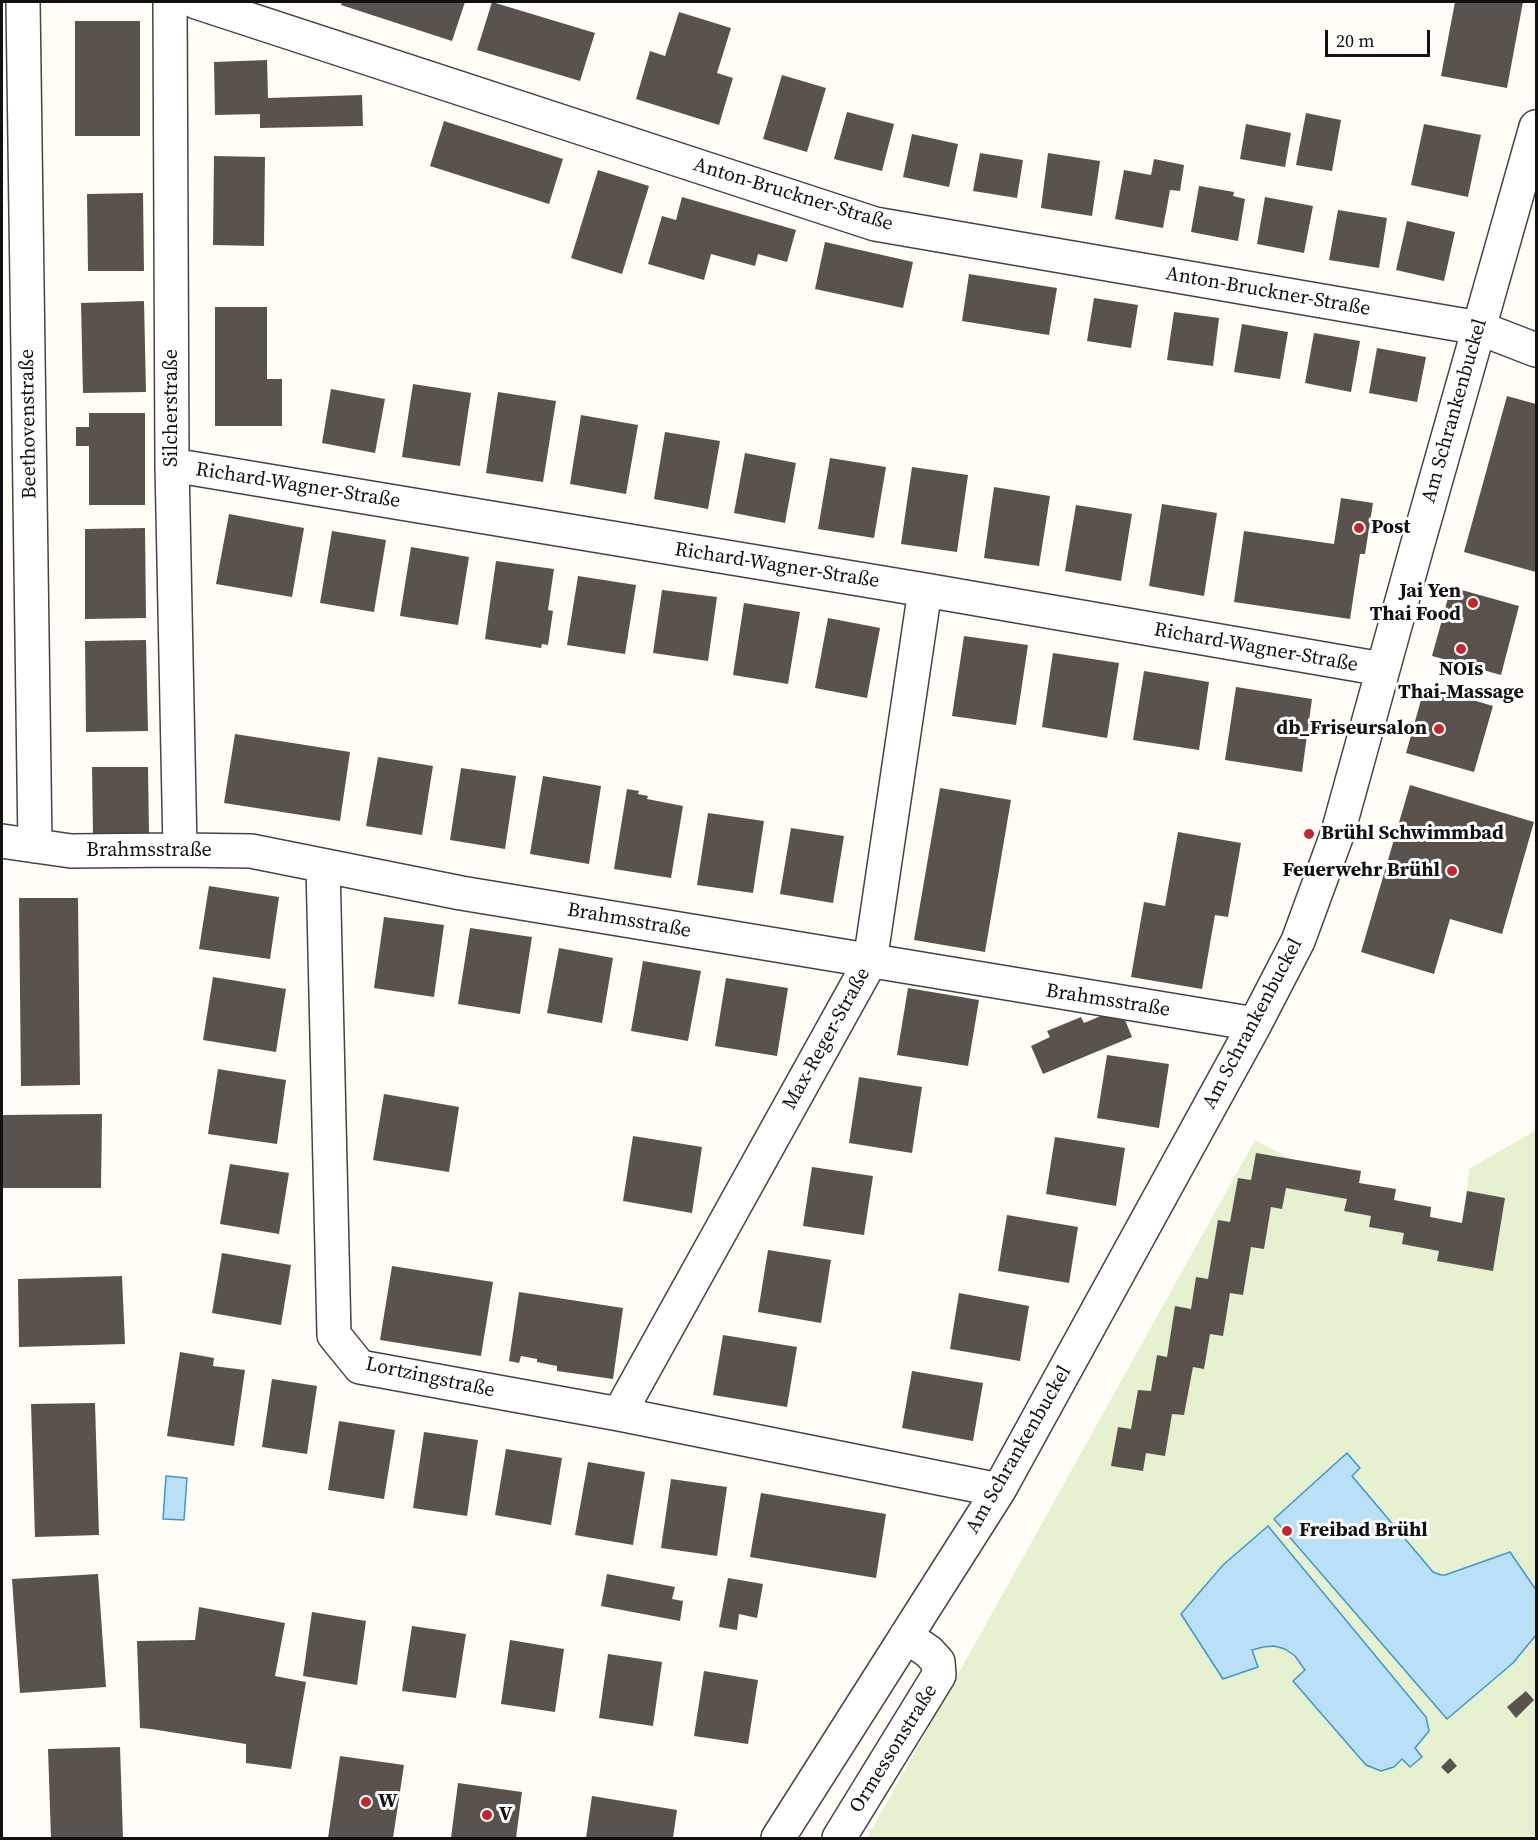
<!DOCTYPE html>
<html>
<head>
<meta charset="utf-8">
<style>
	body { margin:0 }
	#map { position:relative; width:1538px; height:1840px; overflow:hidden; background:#fffdf5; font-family:"Source Serif 4",serif }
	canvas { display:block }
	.frame { position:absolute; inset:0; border:3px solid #111; pointer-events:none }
	.scale { position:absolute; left:1325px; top:30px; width:105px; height:27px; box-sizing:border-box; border:3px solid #111; border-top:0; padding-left:8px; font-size:18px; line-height:21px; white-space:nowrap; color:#111; -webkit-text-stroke:4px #fff; paint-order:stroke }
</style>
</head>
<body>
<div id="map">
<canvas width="1538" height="1840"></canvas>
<div class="frame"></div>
<div class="scale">20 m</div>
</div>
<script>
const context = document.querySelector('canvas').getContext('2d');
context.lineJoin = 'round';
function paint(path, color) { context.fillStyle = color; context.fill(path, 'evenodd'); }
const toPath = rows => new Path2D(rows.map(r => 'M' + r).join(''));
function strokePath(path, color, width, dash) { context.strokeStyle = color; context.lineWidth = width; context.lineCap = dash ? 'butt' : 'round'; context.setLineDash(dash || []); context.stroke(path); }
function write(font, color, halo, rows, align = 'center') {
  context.font = font + ' "Source Serif 4",serif'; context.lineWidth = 6; context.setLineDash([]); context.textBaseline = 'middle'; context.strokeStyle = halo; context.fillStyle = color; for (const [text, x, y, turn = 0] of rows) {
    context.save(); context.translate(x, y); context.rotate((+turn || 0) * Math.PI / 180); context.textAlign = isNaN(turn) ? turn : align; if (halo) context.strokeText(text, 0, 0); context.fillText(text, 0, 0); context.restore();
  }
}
paint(toPath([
	[1536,1130,1536,1838,867,1838,1255,1140,1291,1159,1361,1171,1360,1183,1396,1189,1394,1200,1431,1207,1430,1217,1461,1223,1467,1191,1469,1169]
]), '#e6f2cf');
const water = toPath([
	[1347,1453,1360,1468,1352,1476,1433,1572,1441,1575,1445,1575,1510,1552,1536,1590,1536,1635,1513,1663,1447,1719,1274,1519,1347,1453],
	[166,1476,187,1478,184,1520,163,1519,166,1476],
	[1268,1526,1426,1717,1429,1731,1415,1748,1422,1757,1410,1767,1402,1759,1394,1767,1381,1771,1366,1765,1293,1681,1305,1670,1295,1656,1285,1649,1274,1646,1263,1647,1252,1650,1258,1667,1223,1679,1181,1614,1223,1565,1268,1526]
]);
paint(water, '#b9e0f7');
strokePath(water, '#3f96cf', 1.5);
paint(toPath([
	[342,2,465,2,452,41,341,5],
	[492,2,595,33,580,81,477,50],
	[1455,2,1523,2,1507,88,1441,76],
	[679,12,731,28,717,73,733,78,719,125,636,99,650,51,665,56],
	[75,21,140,21,140,136,75,136],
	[267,60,268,98,362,95,363,126,260,128,260,114,215,115,214,62],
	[782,75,826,88,807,152,763,139],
	[847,112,894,124,882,171,834,159],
	[1306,113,1341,120,1332,171,1296,165],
	[444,121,563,159,549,204,430,166],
	[1246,124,1291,133,1285,167,1240,159],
	[1424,124,1481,135,1468,197,1411,185],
	[912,134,958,144,949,187,903,177],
	[980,153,1023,160,1017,198,973,191],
	[1048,153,1100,161,1092,216,1041,208],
	[214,156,265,157,264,246,213,245],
	[1154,159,1184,165,1180,191,1170,190,1163,228,1115,219,1124,170,1151,175],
	[598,170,649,186,622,274,571,258],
	[1199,186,1234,192,1233,196,1245,199,1238,241,1191,232],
	[143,193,144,271,88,271,87,194],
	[682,197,796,230,787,262,758,254,755,266,711,254,704,280,648,264,662,216,676,220],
	[1265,197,1313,206,1304,253,1257,244],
	[1338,210,1387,218,1379,268,1329,260],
	[1407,221,1455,232,1444,281,1396,270],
	[825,242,913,262,903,308,815,289],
	[969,274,1057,288,1049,335,962,321],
	[1094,298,1138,305,1131,348,1087,341],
	[144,301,146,392,83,393,81,303],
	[215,307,267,307,267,379,282,379,282,426,215,426],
	[1174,312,1219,318,1213,366,1167,360],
	[1242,324,1288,332,1280,379,1234,372],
	[1314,333,1360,341,1351,392,1305,383],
	[1377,348,1426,357,1417,402,1369,393],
	[413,384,471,393,460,466,402,457],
	[331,389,385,399,375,453,322,443],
	[498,392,556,401,543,482,486,473],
	[1507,396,1536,404,1536,572,1464,552],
	[89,413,145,413,145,505,89,505,89,446,76,446,76,427,89,427],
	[581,415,638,425,626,494,570,484],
	[665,432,720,441,708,509,654,499],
	[745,453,796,463,785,523,734,513],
	[830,458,886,467,874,538,818,529],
	[912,467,968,475,957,552,901,544],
	[994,487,1050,496,1039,566,984,558],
	[1341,498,1373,503,1365,554,1360,554,1350,619,1234,602,1244,531,1334,544],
	[1162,504,1217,513,1204,596,1149,586],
	[1076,505,1132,514,1121,581,1065,571],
	[229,514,304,528,292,597,216,584],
	[145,528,146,618,85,619,85,529],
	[332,531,386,540,374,612,320,603],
	[411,547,469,557,458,625,400,616],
	[496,561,554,569,548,610,553,611,548,645,542,644,541,648,485,639],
	[578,576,636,585,625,654,567,645],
	[1451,587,1519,606,1501,675,1432,656],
	[662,590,717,597,708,661,653,653],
	[744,603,800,612,788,684,733,675],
	[828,618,880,628,867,698,815,688],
	[964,636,1028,645,1016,725,952,716],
	[146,640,148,731,86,732,85,641],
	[1053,653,1119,663,1107,738,1042,727],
	[1144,671,1209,682,1199,750,1133,740],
	[1425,686,1493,706,1474,772,1406,753],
	[1236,687,1312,699,1302,772,1225,760],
	[235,734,350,752,340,821,224,803],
	[378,757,433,766,422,835,366,826],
	[92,767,148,767,149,834,93,835],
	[461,768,516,776,505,849,450,840],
	[543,776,601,786,589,864,530,854],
	[1410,785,1534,822,1502,934,1450,919,1434,974,1361,952],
	[940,788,1011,800,985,952,914,940],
	[627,789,639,791,638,794,648,796,647,799,683,806,671,878,614,869],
	[708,813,764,821,753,893,697,885],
	[791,828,844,836,833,903,780,894],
	[1178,832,1241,843,1228,917,1215,915,1202,989,1131,977,1144,902,1165,906],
	[209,886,279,897,270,959,199,949],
	[19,898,78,898,80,1085,21,1086],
	[384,917,444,925,434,997,374,988],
	[470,928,532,937,520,1014,458,1004],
	[559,948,613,958,602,1023,547,1013],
	[643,961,701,971,688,1041,631,1031],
	[213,977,286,989,276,1052,203,1040],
	[726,978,788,988,777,1056,715,1046],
	[908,988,979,1000,968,1066,897,1055],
	[1120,1008,1132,1037,1043,1074,1031,1046,1050,1037,1047,1031,1081,1017,1084,1023],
	[1107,1055,1169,1064,1159,1128,1097,1118],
	[218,1069,286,1080,277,1144,208,1134],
	[859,1077,922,1087,912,1153,849,1143],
	[384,1094,459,1107,449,1172,373,1160],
	[102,1114,101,1188,2,1188,2,1115],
	[633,1136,702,1147,692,1213,623,1201],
	[1055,1137,1125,1148,1116,1206,1046,1194],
	[1256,1153,1361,1171,1359,1183,1396,1189,1394,1200,1431,1207,1430,1217,1462,1223,1467,1191,1505,1198,1493,1271,1437,1261,1439,1251,1402,1244,1404,1233,1369,1227,1371,1216,1344,1211,1347,1199,1286,1188,1282,1209,1271,1207,1264,1249,1251,1247,1243,1295,1230,1293,1223,1336,1210,1334,1204,1369,1193,1367,1184,1415,1172,1414,1165,1456,1146,1453,1143,1471,1111,1466,1118,1427,1131,1429,1138,1390,1151,1391,1157,1355,1167,1357,1175,1306,1191,1309,1196,1277,1208,1279,1218,1220,1230,1222,1238,1178,1251,1180],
	[230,1164,289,1173,279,1234,220,1224],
	[812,1167,873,1176,864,1235,803,1226],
	[1007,1215,1078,1227,1069,1283,998,1271],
	[768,1250,831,1260,821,1323,758,1312],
	[222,1253,291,1265,281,1325,212,1313],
	[392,1266,493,1282,481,1356,380,1340],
	[122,1276,125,1344,19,1347,18,1279],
	[519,1292,623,1308,613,1379,557,1371,557,1366,537,1362,537,1359,521,1356,519,1363,509,1361],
	[959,1293,1029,1306,1020,1361,950,1349],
	[723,1335,797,1347,787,1407,713,1395],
	[180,1352,214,1358,213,1366,245,1370,234,1446,167,1436],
	[912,1371,983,1383,973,1441,902,1428],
	[272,1379,317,1386,307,1454,262,1447],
	[95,1403,99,1535,35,1537,31,1404],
	[339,1421,395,1430,384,1499,328,1490],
	[424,1432,478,1440,467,1516,413,1508],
	[506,1449,562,1458,551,1525,495,1515],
	[588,1462,645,1472,633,1545,575,1535],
	[671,1479,727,1487,717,1556,661,1548],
	[761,1493,886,1514,876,1578,750,1557],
	[98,1574,106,1687,20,1693,12,1579],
	[607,1574,675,1587,672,1599,683,1601,680,1621,601,1606],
	[728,1578,763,1584,757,1618,739,1614,737,1630,719,1627],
	[199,1607,285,1623,275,1676,306,1682,291,1769,246,1763,246,1744,151,1729,140,1728,137,1641,195,1640],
	[312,1612,366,1621,357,1685,303,1676],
	[412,1626,466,1634,456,1698,402,1691],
	[510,1640,564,1649,555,1712,501,1704],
	[608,1654,662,1662,653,1726,599,1718],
	[704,1671,758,1680,748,1744,694,1736],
	[1526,1691,1534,1700,1516,1718,1507,1707],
	[120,1747,123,1838,51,1838,48,1749],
	[340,1756,404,1765,393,1838,328,1838],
	[1450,1758,1457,1766,1448,1774,1441,1767],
	[458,1783,522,1792,516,1838,451,1838],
	[592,1796,677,1810,673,1838,586,1838]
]), '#5a524d');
const minor = toPath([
	[23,2,35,846],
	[170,2,172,465,180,850],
	[196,2,875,224,1479,328,1536,350],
	[172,465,925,590,1382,669],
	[2,841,71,851,180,850,251,851,461,893,1255,1024],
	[323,866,334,1335,360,1367,619,1414,999,1490],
	[619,1414,870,962,925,590],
	[778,1838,999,1490,1255,1024,1298,941,1338,832,1416,550,1536,127],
	[839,1838,939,1675,938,1662,929,1652,906,1636]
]);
strokePath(minor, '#444', 36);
strokePath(minor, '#fff', 33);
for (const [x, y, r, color] of [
	[1359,528,6,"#c4262e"],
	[1473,603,6,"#c4262e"],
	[1461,649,6,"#c4262e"],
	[1439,729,6,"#c4262e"],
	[1309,834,6,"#c4262e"],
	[1452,871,6,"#c4262e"],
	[1287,1531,6,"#c4262e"],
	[366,1802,6,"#c4262e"],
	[487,1815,6,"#c4262e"]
]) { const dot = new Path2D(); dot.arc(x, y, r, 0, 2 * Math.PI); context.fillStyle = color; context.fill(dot); strokePath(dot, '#fff', 2); }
write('20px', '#111', '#fff', [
	["Anton-Bruckner-Straße",793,195,17],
	["Anton-Bruckner-Straße",1268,292,10],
	["Silcherstraße",172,408,-90],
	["Am Schrankenbuckel",1455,411,-74],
	["Beethovenstraße",29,424,-91],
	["Richard-Wagner-Straße",298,486,9],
	["Richard-Wagner-Straße",777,566,9],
	["Richard-Wagner-Straße",1256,648,10],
	["Brahmsstraße",149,851],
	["Brahmsstraße",629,921,10],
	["Brahmsstraße",1108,1001,9],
	["Am Schrankenbuckel",1253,1024,-62],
	["Max-Reger-Straße",827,1039,-61],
	["Lortzingstraße",430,1378,12],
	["Am Schrankenbuckel",1019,1450,-60],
	["Ormessonstraße",894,1749,-58]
]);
write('bold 20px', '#111', '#fff', [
	["Post",1371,528],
	["Jai Yen",1461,592,"right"],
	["Thai Food",1461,615,"right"],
	["NOIs",1461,670,"center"],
	["Thai-Massage",1461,693,"center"],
	["db_Friseursalon",1427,729,"right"],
	["Brühl Schwimmbad",1321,834],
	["Feuerwehr Brühl",1440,871,"right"],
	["Freibad Brühl",1299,1531],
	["W",378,1802],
	["V",499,1815]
], 'left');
</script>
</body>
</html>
